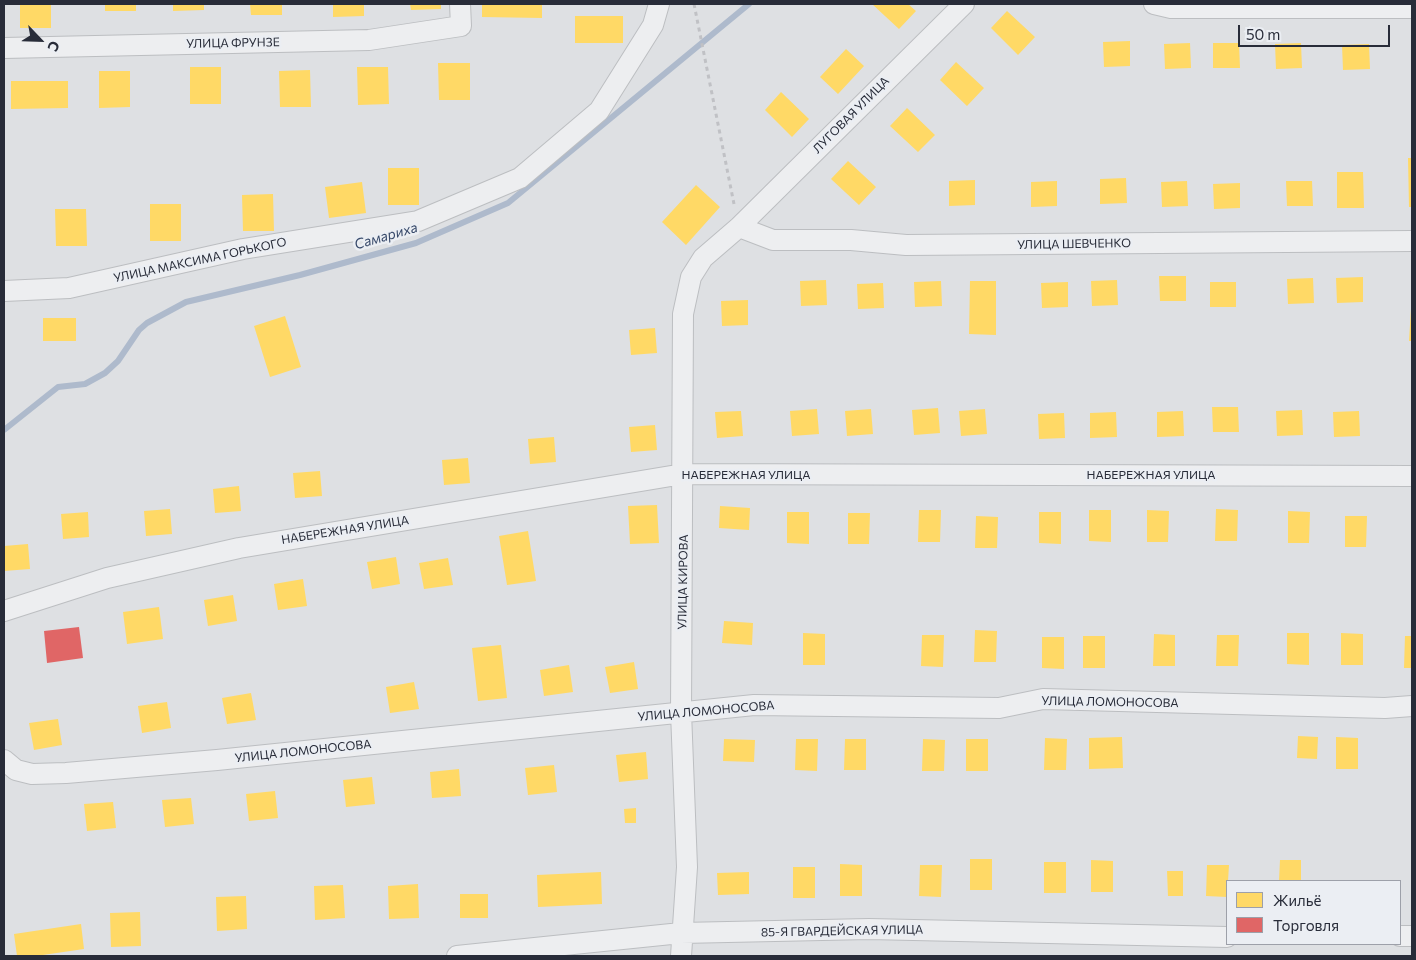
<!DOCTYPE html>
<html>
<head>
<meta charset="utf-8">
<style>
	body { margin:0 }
	#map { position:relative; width:1416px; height:960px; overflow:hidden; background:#dee0e3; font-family:Commissioner,sans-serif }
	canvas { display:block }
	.frame { position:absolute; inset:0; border:5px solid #282c39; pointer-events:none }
	.legend { position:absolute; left:1226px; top:880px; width:175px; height:65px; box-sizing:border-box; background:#ebeef3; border:1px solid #9da0a9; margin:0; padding:6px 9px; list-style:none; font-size:15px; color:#282c39 }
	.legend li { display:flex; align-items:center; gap:10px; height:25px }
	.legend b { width:25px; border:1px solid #9da0a9 }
	.north { position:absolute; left:15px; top:15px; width:50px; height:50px; -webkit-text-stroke:4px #ebeef3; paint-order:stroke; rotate:114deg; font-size:14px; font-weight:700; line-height:20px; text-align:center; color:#282c39 }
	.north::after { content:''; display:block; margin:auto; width:18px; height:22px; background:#282c39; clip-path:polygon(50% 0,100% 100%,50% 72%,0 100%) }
	.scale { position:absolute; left:1238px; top:25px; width:152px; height:22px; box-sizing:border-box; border:2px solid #282c39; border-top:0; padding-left:6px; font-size:15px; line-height:18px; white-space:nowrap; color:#282c39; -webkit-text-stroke:4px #ebeef3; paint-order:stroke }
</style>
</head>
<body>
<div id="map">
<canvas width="1416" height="960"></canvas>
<div class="frame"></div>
<ul class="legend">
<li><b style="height:14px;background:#ffd966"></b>Жильё</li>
<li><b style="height:14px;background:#e06666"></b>Торговля</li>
</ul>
<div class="north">С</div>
<div class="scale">50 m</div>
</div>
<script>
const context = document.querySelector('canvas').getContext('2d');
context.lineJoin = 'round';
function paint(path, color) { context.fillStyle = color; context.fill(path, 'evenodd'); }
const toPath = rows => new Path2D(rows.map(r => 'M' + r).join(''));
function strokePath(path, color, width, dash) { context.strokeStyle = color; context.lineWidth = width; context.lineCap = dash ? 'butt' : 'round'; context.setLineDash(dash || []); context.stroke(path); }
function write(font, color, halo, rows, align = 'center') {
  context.font = font + ' Commissioner,sans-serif'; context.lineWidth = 5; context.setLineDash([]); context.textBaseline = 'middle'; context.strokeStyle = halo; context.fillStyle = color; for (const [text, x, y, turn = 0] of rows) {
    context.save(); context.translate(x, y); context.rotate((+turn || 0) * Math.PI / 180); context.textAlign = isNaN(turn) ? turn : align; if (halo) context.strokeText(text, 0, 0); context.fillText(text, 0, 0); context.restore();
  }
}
paint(toPath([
	[20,4,51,4,51,28,20,28],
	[105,4,136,4,136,11,105,11],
	[173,4,204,4,204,10,173,11],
	[250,4,282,4,282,15,251,15],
	[333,4,364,4,364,16,333,17],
	[410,4,441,4,441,9,411,10],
	[482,4,542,4,542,18,482,17],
	[872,4,908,4,916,11,899,29],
	[1007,11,1035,37,1018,55,991,28],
	[575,16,623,16,623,43,575,43],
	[1130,41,1130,66,1104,67,1103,42],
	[1190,43,1191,68,1165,69,1164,44],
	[1213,43,1239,43,1240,68,1213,68],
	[1301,43,1302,68,1276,69,1275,44],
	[1369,44,1370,69,1343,70,1342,45],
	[846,49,864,66,838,94,820,77],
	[956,62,984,88,967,106,940,80],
	[438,63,470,63,470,100,439,100],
	[190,67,221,67,221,104,190,104],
	[357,67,388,67,389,104,358,105],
	[310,70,311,107,280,107,279,71],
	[99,71,130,71,130,107,99,108],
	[11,81,68,81,68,108,11,109],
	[781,92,809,119,792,137,765,110],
	[907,108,935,135,918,152,890,126],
	[1408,158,1412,158,1412,207,1409,207],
	[848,161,876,187,859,205,831,179],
	[388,168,419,168,419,205,388,205],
	[1337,172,1363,172,1364,208,1337,208],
	[1126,178,1127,203,1100,204,1100,179],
	[975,180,975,205,949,206,949,181],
	[1057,181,1057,206,1031,207,1031,182],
	[1187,181,1188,206,1162,207,1161,182],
	[1286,181,1312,181,1313,206,1287,206],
	[362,182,366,213,329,218,325,187],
	[1240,183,1240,208,1214,209,1213,184],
	[696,185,720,207,686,245,662,222],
	[273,194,274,231,243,231,242,195],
	[150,204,181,204,181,241,150,241],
	[55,209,86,209,87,246,56,246],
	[1159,276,1186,276,1186,301,1160,301],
	[1363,277,1363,302,1337,303,1336,278],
	[1313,278,1314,303,1288,304,1287,279],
	[826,280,827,305,801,306,800,281],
	[1117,280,1118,305,1092,306,1091,281],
	[941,281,942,306,915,307,914,282],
	[970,281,996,281,996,335,969,334],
	[1068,282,1068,307,1042,308,1041,283],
	[1210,282,1236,282,1236,307,1210,307],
	[883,283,884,308,858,309,857,284],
	[748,300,748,325,722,326,721,301],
	[1411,309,1412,309,1412,341,1409,341],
	[285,316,301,367,270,377,254,326],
	[43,318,76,318,76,341,43,341],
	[655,328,657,353,631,355,629,330],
	[1212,407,1238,407,1239,432,1213,432],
	[938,408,940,433,914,435,912,410],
	[817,409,819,434,792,436,790,411],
	[871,409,873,434,847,436,845,411],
	[985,409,987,434,961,436,959,411],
	[1302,410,1303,435,1277,436,1276,411],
	[741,411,743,436,717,438,715,412],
	[1183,411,1184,436,1157,437,1157,412],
	[1359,411,1360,436,1334,437,1333,412],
	[1116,412,1117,437,1090,438,1090,413],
	[1064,413,1065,438,1039,439,1038,414],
	[655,425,657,450,631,452,629,427],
	[554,437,556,462,530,464,528,439],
	[468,458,470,483,444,485,442,460],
	[320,471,322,496,295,498,293,473],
	[239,486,241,511,215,513,213,489],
	[657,505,659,543,630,544,628,506],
	[720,506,750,508,749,530,719,528],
	[170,509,172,534,146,536,144,511],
	[1216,509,1238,510,1237,541,1215,541],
	[919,510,941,510,940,542,918,542],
	[1089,510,1111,510,1111,542,1089,541],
	[1147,510,1169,511,1168,542,1147,542],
	[1288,511,1310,512,1309,543,1288,543],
	[88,512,89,537,63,539,61,514],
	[787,512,809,512,809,544,787,543],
	[1039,512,1061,512,1061,544,1039,543],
	[848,513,870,513,869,544,848,544],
	[976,516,998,517,997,548,975,548],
	[1345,516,1367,516,1366,547,1345,547],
	[528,531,536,581,507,585,499,536],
	[28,544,30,569,4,571,4,546],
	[396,557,400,584,372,589,367,562],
	[448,558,453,585,424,589,419,563],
	[303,579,307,606,278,610,274,584],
	[233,595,237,621,208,626,204,600],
	[159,607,163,639,127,644,123,612],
	[724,621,753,623,752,645,722,643],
	[975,630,997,631,996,662,974,662],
	[803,633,825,634,825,665,803,665],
	[1287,633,1309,633,1309,665,1287,664],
	[1341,633,1363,634,1363,665,1341,665],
	[1154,634,1175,635,1175,666,1153,666],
	[922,635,944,635,943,667,921,666],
	[1217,635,1239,635,1238,666,1216,666],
	[1083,636,1105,636,1105,668,1083,668],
	[1405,636,1412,636,1412,668,1404,668],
	[1042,637,1064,637,1064,669,1042,668],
	[501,645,507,698,478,701,472,648],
	[634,662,638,689,610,693,605,667],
	[569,665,573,692,544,696,540,670],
	[414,682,419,709,390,713,386,687],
	[251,693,256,720,227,724,222,698],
	[167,702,171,728,142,733,138,706],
	[58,719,62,745,34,750,29,723],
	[1298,736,1318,737,1317,759,1297,758],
	[1122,737,1123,768,1089,769,1089,738],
	[1336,737,1358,738,1358,769,1336,769],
	[1045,738,1067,739,1066,770,1044,770],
	[724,739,755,740,754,762,723,761],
	[796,739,818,739,817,771,795,770],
	[845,739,866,739,866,770,844,770],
	[923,739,945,740,944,771,922,771],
	[966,739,988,739,988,771,966,771],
	[646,752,648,779,619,782,616,755],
	[554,765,557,792,528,795,525,768],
	[459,769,461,796,432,798,430,772],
	[372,777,375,804,346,807,343,780],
	[275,791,278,818,249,821,246,794],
	[191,798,194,824,165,827,162,800],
	[113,802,116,828,87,831,84,804],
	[636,808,636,823,625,823,624,809],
	[970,859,992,859,992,890,970,890],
	[1091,860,1113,861,1113,892,1091,892],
	[1280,860,1301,860,1301,881,1279,881],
	[1044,862,1066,862,1066,893,1044,893],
	[840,864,862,865,862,896,840,896],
	[920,865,942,865,941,897,919,896],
	[1207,865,1229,865,1227,897,1206,896],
	[793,867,815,867,815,898,793,898],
	[1167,871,1183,871,1183,896,1168,896],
	[601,872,602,904,538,907,537,875],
	[749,872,749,894,718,895,717,873],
	[418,884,419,918,389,919,388,886],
	[343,885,345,918,315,920,314,886],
	[460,894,488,894,488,918,460,918],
	[246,896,247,929,217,931,216,897],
	[140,912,141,946,111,947,110,913],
	[81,924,84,949,36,956,17,956,14,934]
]), '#ffd966');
paint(toPath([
	[79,627,83,658,47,663,44,631]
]), '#e06666');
strokePath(toPath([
	[4,430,58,387,85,384,105,373,118,361,139,330,147,323,186,302,300,275,416,243,508,203,749,4]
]), '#aebacc', 6);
const street = toPath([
	[1154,4,1171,8,1412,8],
	[4,48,369,40,461,26,460,4],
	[739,227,773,240,851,240,906,245,1412,241],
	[4,291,69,288,243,249,418,221,520,178,599,111,653,25,659,4],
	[4,611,107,578,239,548,683,474,1412,476],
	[4,760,16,770,32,774,66,773,217,760,754,705,999,708,1043,699,1385,708,1412,706],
	[1400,936,1412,936],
	[457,956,681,933,869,929,1227,937],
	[681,956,687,867,681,712,683,314,691,277,703,258,739,227,964,4]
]);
strokePath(street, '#bcbec1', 22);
strokePath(toPath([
	[694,4,734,204]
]), '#c0c1c5', 3, [4, 4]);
strokePath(street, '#edeef0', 20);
write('12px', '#282c39', '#ebeef3', [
	["УЛИЦА ФРУНЗЕ",233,43,-1],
	["ЛУГОВАЯ УЛИЦА",851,115,-45],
	["УЛИЦА ШЕВЧЕНКО",1074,244,-1],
	["УЛИЦА МАКСИМА ГОРЬКОГО",200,260,-12],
	["НАБЕРЕЖНАЯ УЛИЦА",746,475],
	["НАБЕРЕЖНАЯ УЛИЦА",1151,475],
	["НАБЕРЕЖНАЯ УЛИЦА",345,530,-9],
	["УЛИЦА КИРОВА",683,582,-89],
	["УЛИЦА ЛОМОНОСОВА",1110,702,1],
	["УЛИЦА ЛОМОНОСОВА",706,711,-5],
	["УЛИЦА ЛОМОНОСОВА",303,751,-6],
	["85-Я ГВАРДЕЙСКАЯ УЛИЦА",842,931,-1]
]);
write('italic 14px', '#364869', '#ebeef3', [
	["Самариха",386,236,-16]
]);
</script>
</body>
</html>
